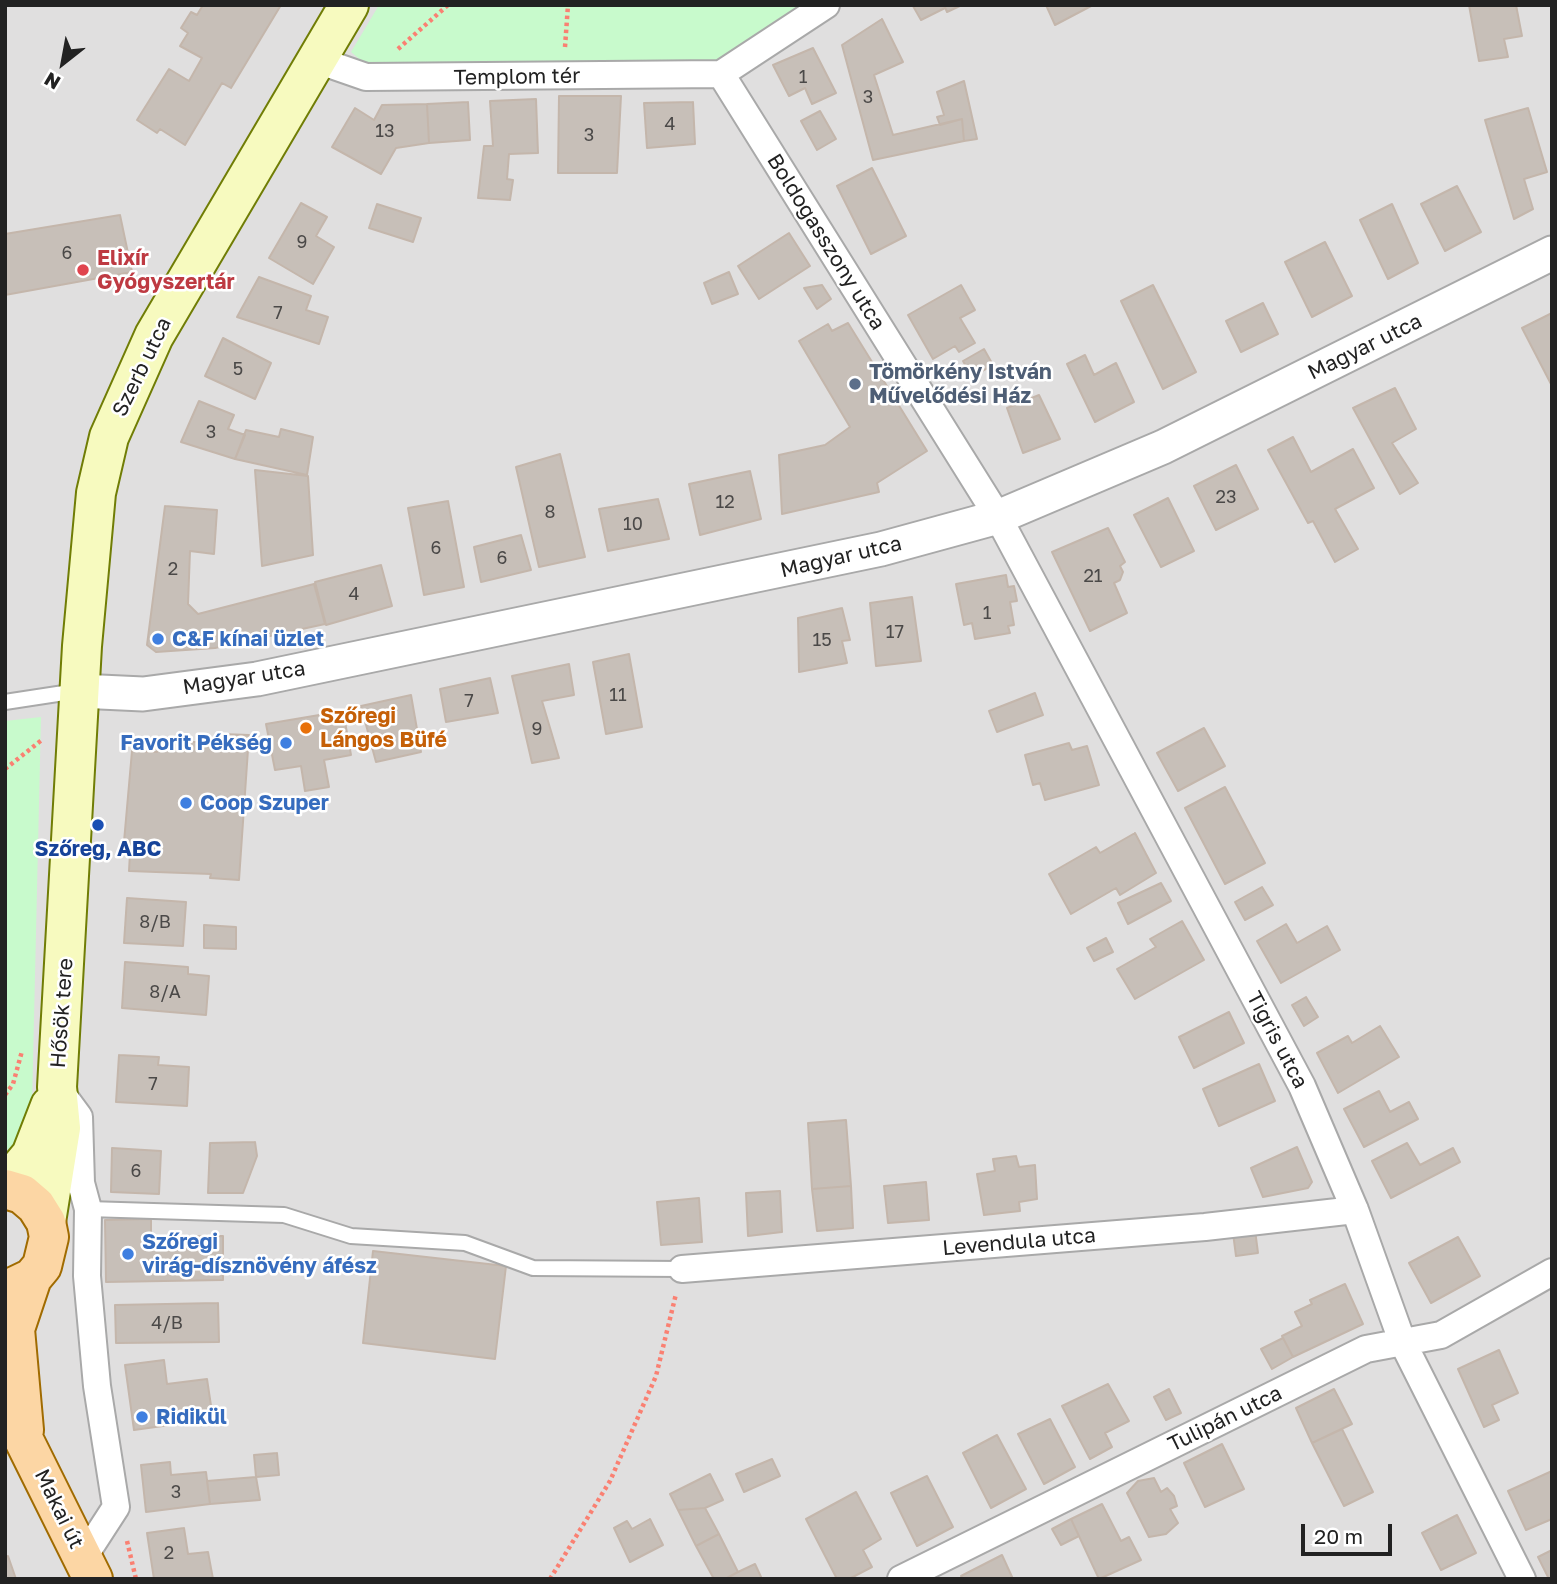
<!DOCTYPE html>
<html>
<head>
<meta charset="utf-8">
<style>
	body { margin:0 }
	#map { position:relative; width:1557px; height:1584px; overflow:hidden; background:#f2efe9; font-family:"Golos Text",sans-serif }
	canvas { display:block }
	.frame { position:absolute; inset:0; border:7px solid #222; pointer-events:none }
	.north { position:absolute; left:28px; top:28px; width:70px; height:70px; -webkit-text-stroke:5px #fff; paint-order:stroke; rotate:211deg; font-size:19px; font-weight:700; line-height:28px; text-align:center; color:#222 }
	.north::after { content:''; display:block; margin:auto; width:24px; height:32px; background:#222; clip-path:polygon(50% 0,100% 100%,50% 72%,0 100%) }
	.scale { position:absolute; left:1301px; top:1524px; width:91px; height:32px; box-sizing:border-box; border:4px solid #222; border-top:0; padding-left:9px; font-size:21px; line-height:24px; white-space:nowrap; color:#222; -webkit-text-stroke:5px #fff; paint-order:stroke }
</style>
</head>
<body>
<div id="map">
<canvas width="1557" height="1584"></canvas>
<div class="frame"></div>
<div class="north">N</div>
<div class="scale">20 m</div>
</div>
<script>
const context = document.querySelector('canvas').getContext('2d');
context.lineJoin = 'round';
function paint(path, color) { context.fillStyle = color; context.fill(path, 'evenodd'); }
const toPath = rows => new Path2D(rows.map(r => 'M' + r).join(''));
function strokePath(path, color, width, dash) { context.strokeStyle = color; context.lineWidth = width; context.lineCap = dash ? 'butt' : 'round'; context.setLineDash(dash || []); context.stroke(path); }
function write(font, color, halo, rows, align = 'center') {
  context.font = font + ' "Golos Text",sans-serif'; context.lineWidth = 5; context.setLineDash([]); context.textBaseline = 'middle'; context.strokeStyle = halo; context.fillStyle = color; for (const [text, x, y, turn = 0] of rows) {
    context.save(); context.translate(x, y); context.rotate((+turn || 0) * Math.PI / 180); context.textAlign = isNaN(turn) ? turn : align; if (halo) context.strokeText(text, 0, 0); context.fillText(text, 0, 0); context.restore();
  }
}
paint(toPath([
	[5,5,1552,5,1552,1579,5,1579]
]), '#e0dfdf');
paint(toPath([
	[379,5,798,5,786,19,733,56,702,65,370,68,351,52],
	[41,717,32,1105,24,1126,13,1146,5,1151,5,721]
]), '#c8facc');
const building = toPath([
	[203,5,281,5,231,88,222,83,185,145,160,129,157,133,137,120,169,69,189,81,202,58,180,46,188,33,181,28,191,12,197,15,203,5],
	[944,5,962,5,947,12,944,5],
	[944,5,945,8,921,20,913,6,944,5],
	[1046,5,1093,5,1055,25,1046,5],
	[1469,5,1516,5,1522,36,1504,39,1508,57,1479,61,1469,5],
	[882,19,903,62,874,75,893,135,962,119,964,141,873,160,842,45,882,19],
	[813,48,836,93,812,104,805,88,789,96,773,65,813,48],
	[964,81,977,139,964,141,962,119,940,125,937,117,944,115,937,92,964,81],
	[559,96,621,96,617,173,558,173,559,96],
	[536,99,538,153,509,154,507,179,513,180,510,200,478,198,484,146,493,146,490,101,536,99],
	[468,102,470,140,429,143,427,104,468,102],
	[693,102,695,144,647,148,644,103,693,102],
	[427,104,429,143,396,148,381,174,332,147,355,108,374,120,382,105,427,104],
	[1528,108,1547,172,1524,179,1533,209,1514,219,1485,120,1528,108],
	[820,111,836,139,817,150,801,121,820,111],
	[872,168,906,236,871,254,837,186,872,168],
	[1457,186,1481,232,1445,251,1421,204,1457,186],
	[301,203,327,217,316,236,334,247,313,284,269,258,301,203],
	[377,204,421,218,413,242,369,228,377,204],
	[1392,204,1418,263,1388,279,1360,220,1392,204],
	[120,215,132,272,5,295,5,234,120,215],
	[789,233,810,266,759,299,738,266,789,233],
	[1325,242,1352,296,1312,317,1285,262,1325,242],
	[729,272,738,294,712,304,704,283,729,272],
	[259,277,311,296,306,310,328,317,319,344,237,317,259,277],
	[822,285,831,299,817,309,804,288,822,285],
	[961,285,975,310,960,318,975,343,959,352,955,346,933,359,908,315,961,285],
	[1153,285,1196,372,1163,389,1121,301,1153,285],
	[1263,303,1278,334,1241,352,1226,321,1263,303],
	[1552,313,1552,386,1522,328,1552,313],
	[848,323,927,451,877,483,879,492,782,514,779,455,825,445,850,427,799,341,828,324,832,331,848,323],
	[223,338,271,363,255,399,205,376,223,338],
	[984,349,993,365,972,377,963,361,984,349],
	[1085,355,1094,375,1116,363,1134,402,1095,422,1067,364,1085,355],
	[1395,388,1416,429,1392,443,1418,483,1400,494,1353,408,1395,388],
	[1039,395,1060,439,1023,453,1007,408,1039,395],
	[199,401,234,415,228,429,245,435,235,459,181,442,199,401],
	[281,429,313,437,307,475,235,459,246,430,279,437,281,429],
	[1293,437,1311,472,1353,449,1374,488,1335,509,1358,549,1335,562,1313,521,1308,523,1268,450,1293,437],
	[560,454,585,557,539,567,516,467,560,454],
	[1236,465,1258,509,1216,530,1194,486,1236,465],
	[255,470,308,476,313,555,262,566,255,470],
	[750,471,761,519,700,535,689,484,750,471],
	[1168,498,1194,551,1161,567,1134,515,1168,498],
	[658,499,669,539,608,551,599,509,658,499],
	[448,501,464,587,424,595,408,508,448,501],
	[165,506,217,510,214,554,190,551,188,604,198,614,314,584,325,624,215,648,156,652,147,645,165,506],
	[1108,528,1125,562,1120,566,1123,572,1120,580,1114,583,1127,613,1090,631,1052,552,1108,528],
	[521,535,531,570,481,582,474,547,521,535],
	[381,565,392,606,326,625,315,582,381,565],
	[1006,575,1008,587,1014,586,1017,601,1010,602,1014,625,1008,626,1010,633,975,639,972,623,964,625,956,584,1006,575],
	[912,597,921,661,876,666,870,603,912,597],
	[842,608,850,640,842,641,847,663,799,672,798,618,842,608],
	[629,654,642,727,606,734,593,662,629,654],
	[569,664,574,695,542,701,559,758,532,763,512,676,569,664],
	[490,678,498,713,446,722,440,689,490,678],
	[1035,693,1043,715,997,732,989,711,1035,693],
	[411,695,421,752,376,762,361,706,411,695],
	[343,711,351,755,324,760,329,787,305,791,301,766,275,770,266,724,343,711],
	[1204,728,1225,766,1178,791,1157,753,1204,728],
	[221,734,249,735,239,880,210,878,211,874,129,871,130,853,123,853,132,751,157,752,159,742,197,742,197,737,220,739,221,734],
	[1069,743,1072,750,1087,746,1099,785,1045,800,1040,783,1033,785,1025,755,1069,743],
	[1225,787,1265,863,1225,884,1185,808,1225,787],
	[1135,833,1156,873,1120,895,1116,888,1071,914,1049,874,1096,847,1100,853,1135,833],
	[1161,883,1171,901,1128,924,1118,903,1161,883],
	[1262,887,1273,905,1245,920,1235,902,1262,887],
	[127,898,186,902,183,946,124,943,127,898],
	[1182,921,1204,960,1135,999,1117,969,1156,947,1150,939,1182,921],
	[1286,924,1297,943,1327,926,1340,950,1281,983,1257,941,1286,924],
	[204,925,236,927,236,949,204,948,204,925],
	[1106,938,1113,952,1094,961,1087,948,1106,938],
	[125,962,188,967,188,974,209,976,206,1015,122,1008,125,962],
	[1306,997,1318,1017,1304,1026,1292,1005,1306,997],
	[1229,1012,1244,1043,1194,1068,1179,1037,1229,1012],
	[1380,1026,1399,1057,1338,1093,1317,1053,1348,1036,1352,1043,1380,1026],
	[119,1055,159,1057,158,1065,189,1067,187,1106,116,1102,119,1055],
	[1259,1064,1275,1101,1219,1126,1203,1089,1259,1064],
	[1379,1091,1390,1112,1409,1102,1418,1119,1364,1147,1344,1109,1379,1091],
	[846,1120,851,1186,812,1189,808,1123,846,1120],
	[255,1142,257,1156,243,1193,208,1193,210,1143,255,1142],
	[1407,1143,1420,1165,1453,1148,1460,1162,1391,1198,1372,1161,1407,1143],
	[1297,1147,1312,1182,1308,1188,1263,1197,1251,1168,1297,1147],
	[112,1148,161,1151,159,1194,111,1192,112,1148],
	[1016,1156,1019,1167,1035,1165,1037,1199,1019,1202,1020,1211,984,1215,977,1174,995,1171,993,1159,1016,1156],
	[926,1182,929,1220,888,1223,884,1186,926,1182],
	[851,1186,853,1228,817,1231,812,1189,851,1186],
	[780,1191,782,1232,748,1236,746,1193,780,1191],
	[699,1198,702,1242,661,1245,657,1202,699,1198],
	[151,1219,151,1237,223,1236,223,1280,106,1282,105,1220,151,1219],
	[1255,1230,1258,1253,1236,1256,1233,1233,1255,1230],
	[1458,1237,1480,1276,1431,1303,1409,1263,1458,1237],
	[373,1251,506,1266,495,1359,363,1343,373,1251],
	[1345,1284,1363,1324,1293,1357,1282,1336,1302,1326,1295,1312,1312,1304,1310,1300,1345,1284],
	[218,1303,219,1342,116,1343,115,1305,218,1303],
	[1283,1338,1293,1357,1272,1369,1261,1349,1283,1338],
	[1499,1350,1518,1393,1492,1405,1499,1420,1484,1427,1458,1369,1499,1350],
	[164,1360,167,1384,207,1379,213,1419,134,1430,125,1365,164,1360],
	[1108,1384,1129,1421,1105,1433,1112,1447,1090,1459,1062,1406,1108,1384],
	[1169,1389,1181,1413,1166,1420,1154,1397,1169,1389],
	[1334,1389,1352,1424,1312,1443,1296,1408,1334,1389],
	[1050,1419,1075,1467,1044,1484,1018,1434,1050,1419],
	[1342,1429,1373,1492,1344,1506,1312,1443,1342,1429],
	[997,1435,1026,1489,991,1508,963,1453,997,1435],
	[1222,1444,1244,1489,1205,1507,1184,1463,1222,1444],
	[277,1453,279,1475,256,1477,254,1455,277,1453],
	[772,1459,780,1476,744,1492,736,1474,772,1459],
	[170,1462,171,1475,206,1472,210,1504,146,1512,141,1465,170,1462],
	[1552,1471,1552,1519,1526,1530,1508,1491,1552,1471],
	[710,1474,723,1500,705,1508,678,1510,670,1494,710,1474],
	[927,1476,953,1527,917,1546,891,1493,927,1476],
	[256,1477,260,1500,210,1504,207,1481,256,1477],
	[1154,1478,1161,1492,1167,1488,1174,1496,1177,1506,1170,1509,1178,1523,1166,1534,1149,1537,1127,1493,1138,1481,1154,1478],
	[856,1492,881,1539,863,1550,872,1567,849,1579,837,1579,806,1519,856,1492],
	[1102,1504,1121,1541,1129,1537,1141,1560,1099,1579,1071,1519,1102,1504],
	[705,1508,719,1534,696,1546,678,1510,705,1508],
	[1457,1515,1476,1553,1441,1570,1422,1533,1457,1515],
	[650,1519,663,1545,630,1562,614,1528,627,1521,632,1529,650,1519],
	[1071,1519,1079,1536,1061,1545,1052,1529,1071,1519],
	[184,1528,188,1554,208,1552,213,1579,154,1579,147,1533,184,1528],
	[719,1534,738,1572,725,1579,714,1579,696,1546,719,1534],
	[1552,1550,1552,1579,1549,1579,1538,1557,1552,1550],
	[1002,1555,1013,1579,963,1579,961,1576,1002,1555],
	[8,1556,16,1579,5,1579,5,1557,8,1556],
	[755,1564,762,1579,725,1579,738,1572,755,1564]
]);
paint(building, '#c7bfb8');
strokePath(building, '#c4b6ab', 2);
const service = toPath([
	[5,702,77,691],
	[88,1209,284,1215,351,1236,465,1243,533,1268,682,1269]
]);
const minor = toPath([
	[317,60,366,77,721,74],
	[721,74,998,517,1302,1086,1355,1210,1402,1341,1522,1579],
	[721,74,826,5],
	[65,1098,79,1117,81,1183,88,1209,87,1276,97,1386,116,1507,83,1558],
	[682,1269,1205,1227,1355,1210],
	[901,1579,1366,1349,1441,1335,1552,1272]
]);
const tertiary = toPath([
	[79,691,143,694,257,679,881,549,998,517,1163,447,1552,253]
]);
const secondary = toPath([
	[5,1186,31,1155,50,1106],
	[46,1222,61,1128,57,1087,82,646,96,493,109,437,154,336,349,5]
]);
const primary = toPath([
	[5,1189,22,1194,36,1206,46,1222,49,1237,42,1266,32,1278,9,1289],
	[5,1402,93,1579],
	[24,1430,15,1329,32,1278]
]);
strokePath(service, '#a9a9a9', 18);
strokePath(minor, '#a9a9a9', 30);
strokePath(tertiary, '#a9a9a9', 37);
strokePath(secondary, '#707d05', 42);
strokePath(primary, '#a06b00', 42);
strokePath(toPath([
	[565,47,568,5],
	[398,49,448,5],
	[5,769,43,739],
	[5,1095,13,1084,22,1051],
	[127,1541,136,1579],
	[550,1579,610,1481,656,1376,676,1294]
]), '#fa8072', 4.5, [3.5, 3.5]);
strokePath(service, '#fff', 14);
strokePath(minor, '#fff', 26);
strokePath(tertiary, '#fff', 33);
strokePath(secondary, '#f7fabf', 38);
strokePath(primary, '#fcd6a4', 38);
for (const [x, y, r, color] of [
	[83,270,7,"#e0444e"],
	[855,384,7,"#5c6f8a"],
	[158,639,7,"#3f7fe0"],
	[306,728,7,"#e8710a"],
	[286,743,7,"#3f7fe0"],
	[186,803,7,"#3f7fe0"],
	[98,825,7,"#1a4fb4"],
	[128,1254,7,"#3f7fe0"],
	[142,1417,7,"#3f7fe0"]
]) { const dot = new Path2D(); dot.arc(x, y, r, 0, 2 * Math.PI); context.fillStyle = color; context.fill(dot); strokePath(dot, '#fff', 2.5); }
write('18px', '#4b4948', null, [
	["1",803,77],
	["3",868,97],
	["4",670,124],
	["13",385,131],
	["3",589,135],
	["9",302,242],
	["6",67,253],
	["7",278,313],
	["5",238,369],
	["3",211,432],
	["23",1226,497],
	["12",725,502],
	["8",550,512],
	["10",633,524],
	["6",436,548],
	["6",502,558],
	["2",173,569],
	["21",1093,576],
	["4",354,594],
	["1",987,613],
	["17",895,632],
	["15",822,640],
	["11",618,695],
	["7",469,701],
	["9",537,729],
	["8/B",155,922],
	["8/A",165,992],
	["7",153,1084],
	["6",136,1171],
	["4/B",167,1323],
	["3",176,1492],
	["2",169,1553]
]);
write('21px', '#222', '#fff', [
	["Templom tér",517,77,-1],
	["Boldogasszony utca",826,242,58],
	["Magyar utca",1365,347,-26],
	["Szerb utca",142,367,-64],
	["Magyar utca",841,557,-13],
	["Magyar utca",244,678,-9],
	["Hősök tere",62,1013,-86],
	["Tigris utca",1277,1040,62],
	["Levendula utca",1019,1242,-5],
	["Tulipán utca",1225,1419,-26],
	["Makai út",59,1509,64]
]);
write('bold 21px', '#be3a42', '#fff', [
	["Elixír",97,258],
	["Gyógyszertár",97,282]
], 'left');
write('bold 21px', '#4e5e75', '#fff', [
	["Tömörkény István",869,372],
	["Művelődési Ház",869,396]
], 'left');
write('bold 21px', '#366cbe', '#fff', [
	["C&F kínai üzlet",172,639],
	["Favorit Pékség",272,743,"right"],
	["Coop Szuper",200,803],
	["Szőregi",142,1242],
	["virág-dísznövény áfész",142,1266],
	["Ridikül",156,1417]
], 'left');
write('bold 21px', '#c56008', '#fff', [
	["Szőregi",320,716],
	["Lángos Büfé",320,740]
], 'left');
write('bold 21px', '#164399', '#fff', [
	["Szőreg, ABC",98,849]
]);
</script>
</body>
</html>
